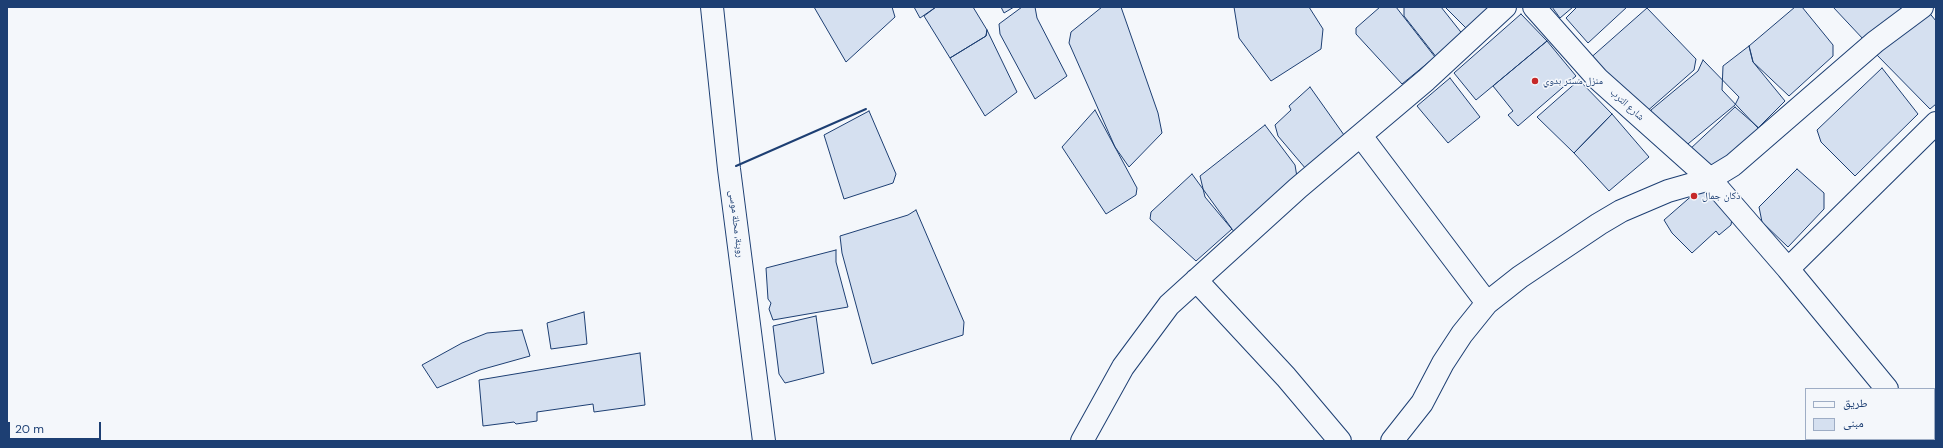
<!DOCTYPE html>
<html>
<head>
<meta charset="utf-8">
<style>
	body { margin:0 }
	#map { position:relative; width:1943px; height:448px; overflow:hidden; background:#f4f7fb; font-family:"DM Sans","Noto Naskh Arabic",sans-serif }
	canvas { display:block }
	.frame { position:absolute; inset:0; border:8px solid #1d3f73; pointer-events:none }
	.legend { position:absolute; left:1805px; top:388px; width:130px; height:52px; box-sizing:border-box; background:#f4f7fb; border:1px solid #9eadc5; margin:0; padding:5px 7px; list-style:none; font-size:12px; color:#1d3f73 }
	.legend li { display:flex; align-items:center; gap:8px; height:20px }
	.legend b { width:20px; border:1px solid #9eadc5 }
	.scale { position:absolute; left:8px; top:422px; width:93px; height:18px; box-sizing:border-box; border:2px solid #1d3f73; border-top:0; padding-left:5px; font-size:12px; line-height:14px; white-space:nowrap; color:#1d3f73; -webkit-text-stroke:3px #f4f7fb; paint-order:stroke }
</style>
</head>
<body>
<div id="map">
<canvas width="1943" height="448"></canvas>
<div class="frame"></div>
<ul class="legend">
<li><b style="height:5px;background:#f4f7fb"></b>طريق</li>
<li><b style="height:11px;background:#d5e0f0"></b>مبنى</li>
</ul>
<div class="scale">20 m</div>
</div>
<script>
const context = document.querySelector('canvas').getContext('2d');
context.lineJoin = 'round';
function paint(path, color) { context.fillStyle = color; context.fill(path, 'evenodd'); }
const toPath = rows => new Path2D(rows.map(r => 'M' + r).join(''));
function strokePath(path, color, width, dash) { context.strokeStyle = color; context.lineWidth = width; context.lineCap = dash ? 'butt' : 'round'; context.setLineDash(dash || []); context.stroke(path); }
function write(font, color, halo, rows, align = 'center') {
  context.font = font + ' "DM Sans","Noto Naskh Arabic",sans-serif'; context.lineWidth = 3; context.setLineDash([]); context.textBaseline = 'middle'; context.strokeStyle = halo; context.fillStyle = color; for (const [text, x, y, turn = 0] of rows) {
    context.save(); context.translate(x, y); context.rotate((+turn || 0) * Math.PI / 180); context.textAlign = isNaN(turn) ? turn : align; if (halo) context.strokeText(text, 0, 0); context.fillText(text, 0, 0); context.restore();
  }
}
const building = toPath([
	[814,7,892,7,895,17,846,62,814,7],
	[914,7,936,7,920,18,914,7],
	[936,7,973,7,987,30,986,36,950,58,924,16,936,7],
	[1001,7,1014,7,1004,13,1001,7],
	[1022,7,1035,7,1037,18,1067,76,1035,99,1000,34,999,24,1022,7],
	[1102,7,1121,7,1158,113,1162,133,1129,167,1115,147,1069,43,1071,32,1102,7],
	[1234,7,1309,7,1323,29,1321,49,1271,81,1239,38,1234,7],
	[1380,7,1396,7,1435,57,1402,84,1356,34,1356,28,1380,7],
	[1404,7,1441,7,1464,36,1437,58,1404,16,1404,7],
	[1445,7,1489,7,1466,28,1445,7],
	[1552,7,1573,7,1560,18,1552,7],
	[1577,7,1627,7,1588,43,1566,18,1577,7],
	[1795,7,1802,7,1833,45,1833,56,1789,96,1753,62,1749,46,1795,7],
	[1833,7,1906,7,1864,40,1833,7],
	[1647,8,1696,59,1694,70,1645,113,1587,61,1647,8],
	[1927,10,1936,21,1936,104,1930,109,1875,53,1927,10],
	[1521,14,1547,41,1476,100,1454,73,1521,14],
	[987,30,1017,92,985,116,950,58,986,36,987,30],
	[1547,41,1576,76,1518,126,1508,115,1513,111,1493,86,1547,41],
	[1749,46,1753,62,1785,101,1758,128,1722,90,1723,66,1749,46],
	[1703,60,1739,97,1735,105,1683,148,1652,120,1651,110,1698,71,1703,60],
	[1882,68,1918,114,1855,176,1821,142,1817,130,1882,68],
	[1450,78,1480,117,1448,143,1417,106,1450,78],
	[1579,80,1612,114,1574,153,1537,117,1579,80],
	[1310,87,1344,135,1306,169,1278,136,1275,125,1291,110,1289,106,1310,87],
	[1735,107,1760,129,1711,171,1689,150,1735,107],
	[1095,110,1137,188,1136,195,1106,214,1062,147,1095,110],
	[869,111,896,174,893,183,844,199,824,135,869,111],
	[1612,114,1649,157,1609,191,1574,153,1612,114],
	[1265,125,1295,165,1297,177,1236,234,1205,197,1200,176,1265,125],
	[1797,169,1824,193,1824,209,1788,247,1762,222,1759,207,1797,169],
	[1192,174,1232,229,1196,261,1150,219,1151,212,1192,174],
	[1703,186,1732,218,1731,225,1719,235,1716,231,1692,253,1672,233,1664,220,1703,186],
	[916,210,964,322,963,335,872,364,842,253,840,236,908,215,916,210],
	[836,250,836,262,848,307,773,320,769,309,771,303,768,299,766,268,836,250],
	[584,312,587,344,551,349,547,323,584,312],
	[816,316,824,373,785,383,779,374,773,326,816,316],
	[522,330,530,356,480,370,437,388,422,365,462,343,487,333,522,330],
	[640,353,645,405,594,412,593,404,537,412,537,421,516,424,514,422,483,426,479,380,640,353]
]);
paint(building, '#d5e0f0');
strokePath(building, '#1d3f73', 1);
const street = toPath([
	[712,7,729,169,764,441],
	[1534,7,1598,79,1710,179,1788,269],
	[1361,136,1487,303],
	[1196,280,1286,377,1340,441],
	[1887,389,1788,269,1936,123],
	[1913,439,1913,441],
	[1082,441,1123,367,1169,305,1298,188,1426,80,1505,7],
	[1392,441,1422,403,1443,363,1462,334,1487,303,1520,277,1599,224,1621,211,1668,191,1710,179,1733,165,1875,42,1922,7]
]);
strokePath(street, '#1d3f73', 24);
strokePath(street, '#f4f7fb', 22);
strokePath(toPath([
	[736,166,866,109]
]), '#1d3f73', 2);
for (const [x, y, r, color] of [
	[1535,81,4,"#c62828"],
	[1694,196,4,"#c62828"]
]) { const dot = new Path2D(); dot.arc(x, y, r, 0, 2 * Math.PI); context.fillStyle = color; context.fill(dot); strokePath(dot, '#f4f7fb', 1.5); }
write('10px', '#1d3f73', '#f4f7fb', [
	["منزل مستر بدوي",1543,81],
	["دكان جمال",1702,196]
], 'left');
write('10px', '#1d3f73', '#f4f7fb', [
	["شارع الترب",1627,105,42],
	["روينة، محلة موسى",736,224,83]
]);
</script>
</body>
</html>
